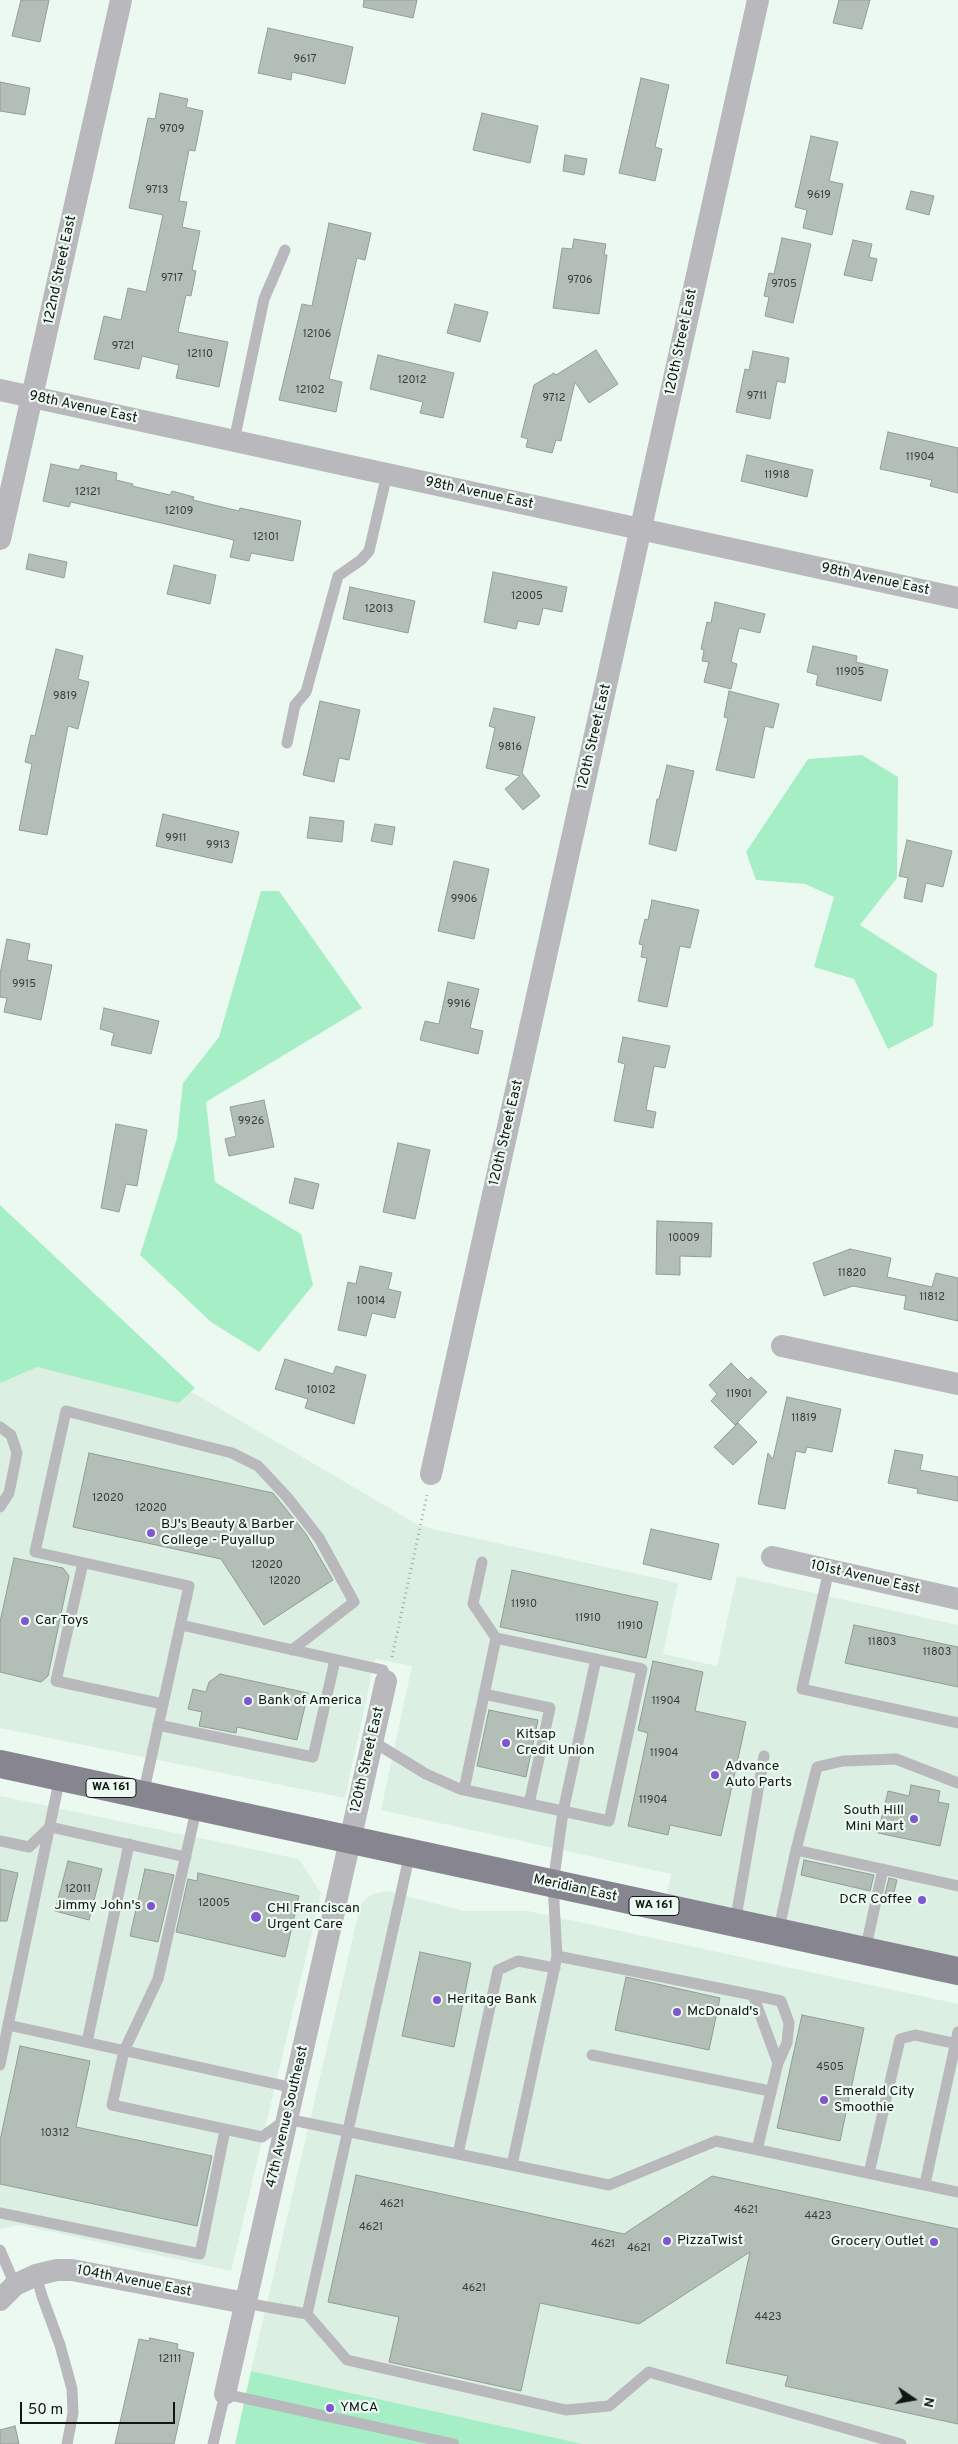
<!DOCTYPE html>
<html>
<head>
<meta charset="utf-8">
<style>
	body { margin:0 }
	#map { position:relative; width:958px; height:2444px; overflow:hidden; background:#ecf9f1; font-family:Overpass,sans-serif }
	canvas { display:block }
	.north { position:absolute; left:888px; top:2374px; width:50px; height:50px; -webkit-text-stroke:4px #ecf9f1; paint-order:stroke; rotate:102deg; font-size:14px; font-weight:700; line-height:20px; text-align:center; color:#111513 }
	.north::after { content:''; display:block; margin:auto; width:18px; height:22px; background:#111513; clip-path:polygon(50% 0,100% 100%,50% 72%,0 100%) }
	.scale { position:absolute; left:20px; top:2402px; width:155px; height:22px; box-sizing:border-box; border:2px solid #111513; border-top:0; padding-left:6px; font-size:15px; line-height:18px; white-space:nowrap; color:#111513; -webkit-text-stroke:4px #ecf9f1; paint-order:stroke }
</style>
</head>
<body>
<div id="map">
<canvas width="958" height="2444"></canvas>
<div class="north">N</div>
<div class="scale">50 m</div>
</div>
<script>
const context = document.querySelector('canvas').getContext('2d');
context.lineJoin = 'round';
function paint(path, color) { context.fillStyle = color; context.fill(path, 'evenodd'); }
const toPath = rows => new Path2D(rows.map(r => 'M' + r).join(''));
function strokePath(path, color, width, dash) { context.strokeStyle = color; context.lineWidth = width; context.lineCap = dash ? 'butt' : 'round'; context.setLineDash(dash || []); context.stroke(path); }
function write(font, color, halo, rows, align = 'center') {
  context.font = font + ' Overpass,sans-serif'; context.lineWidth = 4.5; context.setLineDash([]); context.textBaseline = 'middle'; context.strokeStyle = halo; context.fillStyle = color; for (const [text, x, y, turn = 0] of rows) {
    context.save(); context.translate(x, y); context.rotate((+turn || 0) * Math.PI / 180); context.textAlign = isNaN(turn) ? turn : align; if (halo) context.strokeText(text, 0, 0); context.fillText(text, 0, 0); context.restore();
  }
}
paint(toPath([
	[0,1337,142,1363,420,1526,678,1583,663,1654,717,1666,737,1576,958,1625,958,1971,664,1908,671,1874,381,1810,412,1666,375,1659,345,1798,0,1728],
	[0,1796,299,1859,321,1893,231,2271,20,2225,0,2229],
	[387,1891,464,1911,528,1911,958,2004,958,2444,583,2444,251,2371,361,1903,372,1894]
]), '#dbefe3');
paint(toPath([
	[862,755,898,777,897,878,860,925,937,974,933,1026,888,1049,854,979,814,967,834,897,805,884,756,880,746,852,808,759],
	[261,891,279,891,362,1008,206,1102,215,1182,301,1234,313,1285,259,1352,211,1322,140,1255,177,1138,183,1083,219,1037],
	[0,1205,195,1388,179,1403,37,1367,0,1383],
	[251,2371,583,2444,235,2444]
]), '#a6efc6');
const building = toPath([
	[21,0,49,0,40,42,12,36,21,0],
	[364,0,417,0,413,18,363,7,364,0],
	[839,0,870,0,862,29,833,23,839,0],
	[268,28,353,47,345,84,292,72,291,80,258,73,268,28],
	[641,78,669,85,655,147,662,149,655,181,619,173,641,78],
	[0,82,30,88,25,115,0,111,0,82],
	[160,93,188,99,186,107,203,111,195,151,189,150,179,201,187,202,182,227,200,231,192,270,196,271,191,296,186,295,178,332,228,342,219,387,176,378,179,365,142,356,139,369,94,359,104,316,121,320,128,288,146,292,163,215,129,208,148,118,155,119,160,93],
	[482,113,538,126,530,163,473,150,482,113],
	[811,136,838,142,829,181,843,184,832,235,803,228,807,210,795,207,811,136],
	[565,155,587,159,584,175,563,171,565,155],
	[911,191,934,196,929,215,906,209,911,191],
	[329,223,371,233,365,260,357,258,329,379,342,382,336,412,279,400,302,304,312,306,329,223],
	[782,238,811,244,793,323,765,316,769,297,764,296,769,273,774,274,782,238],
	[574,239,606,244,604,255,607,255,599,314,553,308,562,248,572,249,574,239],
	[853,240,872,244,869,257,877,259,872,281,844,275,853,240],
	[455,304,488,312,480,342,447,333,455,304],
	[596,350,618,384,589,403,575,382,561,441,556,440,552,453,526,447,528,439,521,437,534,385,554,373,556,375,596,350],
	[753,351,789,358,785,383,777,381,770,419,736,412,745,369,749,370,753,351],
	[378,355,454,373,443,418,420,413,423,402,370,389,378,355],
	[888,432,958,448,958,493,930,486,932,480,880,469,888,432],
	[747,455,813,470,807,497,741,481,747,455],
	[51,464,79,470,81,465,117,473,116,480,133,484,132,486,170,495,172,491,194,497,193,500,239,511,240,508,301,521,293,561,251,553,249,561,230,557,234,540,71,502,69,507,43,501,51,464],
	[29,554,67,562,64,578,26,569,29,554],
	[174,565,216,575,210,604,167,594,174,565],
	[493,572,567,587,562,612,543,608,539,625,518,621,516,629,484,622,493,572],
	[350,587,415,601,408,633,343,619,350,587],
	[715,602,765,614,760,633,739,628,731,662,737,664,731,689,704,682,709,662,702,661,704,650,701,649,707,622,711,623,715,602],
	[813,646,857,656,856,662,888,670,881,701,816,685,818,675,807,672,813,646],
	[56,649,83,656,78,679,89,682,78,729,68,726,47,835,19,830,32,764,25,762,31,735,35,736,56,649],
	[729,691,779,704,773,728,765,726,754,778,716,770,728,718,724,717,729,691],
	[320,701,360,710,349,760,339,758,334,782,303,775,320,701],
	[494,708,535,717,522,773,540,796,523,810,505,789,520,776,486,768,495,728,489,726,494,708],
	[667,765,694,771,676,851,649,844,657,799,659,799,667,765],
	[163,814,239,832,232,863,156,846,163,814],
	[310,817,344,821,342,842,307,838,310,817],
	[375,824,395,827,392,845,371,841,375,824],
	[907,840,952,851,943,887,926,883,922,902,904,898,908,878,899,876,907,840],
	[454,861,489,869,474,939,438,931,454,861],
	[652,900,699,910,690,948,680,946,667,1007,638,1001,647,958,641,957,643,945,639,944,645,919,648,920,652,900],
	[7,939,30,944,27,960,52,965,41,1020,4,1012,7,998,0,997,0,974,7,939],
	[448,982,479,989,470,1028,483,1031,478,1054,420,1040,425,1021,439,1024,448,982],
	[104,1008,159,1021,151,1054,111,1045,114,1033,100,1029,104,1008],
	[623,1037,670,1046,665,1068,654,1066,646,1110,656,1112,653,1128,614,1121,625,1064,618,1062,623,1037],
	[264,1100,274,1147,229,1156,225,1139,236,1136,230,1107,264,1100],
	[116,1124,147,1130,137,1186,126,1184,119,1212,101,1208,116,1124],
	[398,1143,430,1150,415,1219,383,1212,398,1143],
	[295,1178,319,1184,313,1209,289,1203,295,1178],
	[657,1221,712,1223,711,1257,680,1256,680,1275,656,1274,657,1221],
	[850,1249,891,1258,887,1277,932,1287,936,1273,958,1278,958,1321,904,1309,906,1296,853,1286,824,1296,813,1263,850,1249],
	[360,1266,392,1273,388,1289,401,1292,395,1318,372,1313,366,1336,338,1330,348,1282,356,1284,360,1266],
	[285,1359,333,1374,336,1366,366,1375,354,1424,305,1408,308,1399,275,1389,285,1359],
	[731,1363,748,1380,751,1377,767,1392,735,1425,711,1401,717,1394,709,1385,731,1363],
	[787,1397,841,1409,832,1452,807,1447,805,1453,796,1451,785,1509,758,1504,768,1453,773,1459,787,1397],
	[738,1423,757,1442,733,1465,714,1447,738,1423],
	[895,1450,923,1455,920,1470,958,1477,958,1501,917,1493,918,1489,888,1483,895,1450],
	[89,1453,273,1493,306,1534,333,1580,264,1625,221,1559,73,1527,89,1453],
	[651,1529,719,1544,711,1580,643,1564,651,1529],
	[14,1558,63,1568,69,1576,48,1676,41,1682,0,1672,0,1622,14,1558],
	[512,1570,658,1602,646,1658,500,1627,512,1570],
	[854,1625,958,1647,958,1687,845,1663,854,1625],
	[653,1661,703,1672,695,1711,746,1722,721,1836,670,1825,668,1835,628,1826,648,1733,638,1730,653,1661],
	[220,1674,308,1693,297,1740,237,1727,236,1733,199,1726,202,1712,188,1709,193,1689,206,1692,209,1682,220,1674],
	[489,1710,538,1720,526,1777,477,1766,489,1710],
	[911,1785,940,1791,938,1802,949,1804,940,1846,878,1833,888,1791,909,1796,911,1785],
	[804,1860,874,1875,870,1891,801,1875,804,1860],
	[68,1861,102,1869,89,1920,55,1911,68,1861],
	[0,1869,18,1873,7,1921,0,1921,0,1869],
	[145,1869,174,1875,158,1942,130,1936,145,1869],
	[198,1873,299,1896,285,1957,176,1932,188,1879,197,1881,198,1873],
	[889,1878,897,1880,893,1896,885,1894,889,1878],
	[420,1952,471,1963,454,2047,402,2036,420,1952],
	[626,1977,720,1998,709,2050,615,2030,626,1977],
	[802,2015,864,2028,840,2141,777,2128,802,2015],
	[20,2046,90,2061,76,2127,212,2156,197,2226,0,2184,0,2141,20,2046],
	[356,2175,624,2234,712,2176,958,2229,958,2424,785,2386,788,2376,726,2363,750,2252,639,2324,540,2303,521,2391,389,2362,399,2317,328,2302,356,2175],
	[150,2338,178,2344,177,2349,194,2353,174,2444,115,2444,139,2339,149,2341,150,2338],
	[15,2426,19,2444,0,2444,0,2430,15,2426]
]);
paint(building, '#b2beb6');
strokePath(building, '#939e97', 1);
strokePath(toPath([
	[392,1657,427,1495]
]), '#9fa9a3', 3, [1, 4]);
strokePath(toPath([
	[234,441,264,299,285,250],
	[287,743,295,705,306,692,338,576,361,560,369,551,387,474],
	[0,1427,11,1435,17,1453,9,1493,0,1507],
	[83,1563,56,1681,163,1704],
	[829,1570,802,1689,958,1723],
	[181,1625,383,1670,386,1681],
	[484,1694,550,1708,529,1804],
	[158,1725,313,1757,335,1660],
	[372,1741,426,1774,460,1789,609,1821,642,1669,496,1638,473,1604,482,1562],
	[958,1783,896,1759,843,1761,817,1767,796,1850,958,1886],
	[464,1790,496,1638],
	[143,1795,189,1586,35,1552,66,1411,232,1453,258,1466,287,1497,319,1538,354,1602,292,1650],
	[197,1806,158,1979,124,2051,112,2105,262,2137,287,2119,609,2185,716,2141,958,2192],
	[0,1841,29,1847,50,1827,186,1857],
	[735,1923,764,1756],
	[778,1933,796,1850],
	[865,1951,883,1869],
	[557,1956,753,1995,778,2063,757,2150],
	[753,1995,781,2001,789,2023,787,2043,778,2063],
	[8,2025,60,1777],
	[87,2042,129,1844],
	[592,2055,770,2091],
	[0,2065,8,2025,294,2088],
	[458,2154,498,1970,518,1961,555,1968],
	[512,2165,557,1956,553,1884,563,1812,596,1659],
	[869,2173,900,2039,915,2035,958,2044],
	[925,2184,958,2032],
	[0,2213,200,2254,225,2130],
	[0,2250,15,2285],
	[36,2275,42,2296,60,2345,72,2389,73,2413,67,2444],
	[245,2303,307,2314,347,2360,566,2410,609,2406,649,2372,901,2444],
	[307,2314,410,1853],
	[213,2444,225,2394,454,2444]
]), '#b9b8bd', 11);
strokePath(toPath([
	[0,390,958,598],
	[0,539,121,0],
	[782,1346,958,1384],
	[431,1474,758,0],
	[772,1557,958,1599],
	[0,2300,15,2285,36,2275,57,2270,72,2270,245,2303],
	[225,2394,386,1681]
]), '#b9b8bd', 22);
strokePath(toPath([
	[0,1764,958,1971]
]), '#87858f', 28);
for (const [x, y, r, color] of [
	[151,1533,5,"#7f56d0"],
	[25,1621,5,"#7f56d0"],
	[248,1701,5,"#7f56d0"],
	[506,1743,5,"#7f56d0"],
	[715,1775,5,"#7f56d0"],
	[914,1819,5,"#7f56d0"],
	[922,1900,5,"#7f56d0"],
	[151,1906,5,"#7f56d0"],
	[256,1917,6,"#7f56d0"],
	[437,2000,5,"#7f56d0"],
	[677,2012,5,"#7f56d0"],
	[824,2100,5,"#7f56d0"],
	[667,2241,5,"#7f56d0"],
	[934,2242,5,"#7f56d0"],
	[330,2408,5,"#7f56d0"]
]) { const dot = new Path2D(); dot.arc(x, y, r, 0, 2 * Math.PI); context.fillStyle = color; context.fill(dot); strokePath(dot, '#ecf9f1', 2); }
write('11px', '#393f3c', null, [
	["9617",305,60],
	["9709",172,130],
	["9713",157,191],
	["9619",819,196],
	["9717",172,279],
	["9706",580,281],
	["9705",784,285],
	["12106",317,335],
	["9721",123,347],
	["12110",200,355],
	["12012",412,381],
	["12102",310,391],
	["9711",757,397],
	["9712",554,399],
	["11904",920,458],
	["11918",777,476],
	["12121",88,493],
	["12109",179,512],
	["12101",266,538],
	["12005",527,597],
	["12013",379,610],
	["11905",850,673],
	["9819",65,697],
	["9816",510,748],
	["9911",176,839],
	["9913",218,846],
	["9906",464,900],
	["9915",24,985],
	["9916",459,1005],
	["9926",251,1122],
	["10009",684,1239],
	["11820",852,1274],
	["11812",932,1298],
	["10014",371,1302],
	["10102",321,1391],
	["11901",739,1395],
	["11819",804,1419],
	["12020",108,1499],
	["12020",151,1509],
	["12020",267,1566],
	["12020",285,1582],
	["11910",524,1605],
	["11910",588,1619],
	["11910",630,1627],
	["11803",882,1643],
	["11803",937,1653],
	["11904",666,1702],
	["11904",664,1754],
	["11904",653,1801],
	["12011",78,1890],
	["12005",214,1904],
	["4505",830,2068],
	["10312",55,2134],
	["4621",392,2205],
	["4621",746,2211],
	["4423",818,2217],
	["4621",371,2228],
	["4621",603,2245],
	["4621",639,2249],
	["4621",474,2289],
	["4423",768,2318],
	["12111",170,2360]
]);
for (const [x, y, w] of [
	[111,1788,50],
	[654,1906,50]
]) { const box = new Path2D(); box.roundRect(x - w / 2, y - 9.5, w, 19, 4); context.fillStyle = '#ecf9f1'; context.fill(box); strokePath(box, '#111513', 1); }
write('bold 12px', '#111513', null, [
	["WA 161",111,1788],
	["WA 161",654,1906]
]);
write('14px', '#111513', '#ecf9f1', [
	["122nd Street East",61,270,-78],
	["120th Street East",682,342,-78],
	["98th Avenue East",83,408,12],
	["98th Avenue East",479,494,12],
	["98th Avenue East",875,580,12],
	["120th Street East",595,737,-77],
	["120th Street East",507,1133,-77],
	["101st Avenue East",865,1578,13],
	["120th Street East",368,1760,-77],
	["Meridian East",575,1889,12],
	["47th Avenue Southeast",288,2117,-77],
	["104th Avenue East",134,2282,11]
]);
write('14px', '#111513', '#ecf9f1', [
	["BJ's Beauty & Barber",161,1525],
	["College - Puyallup",161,1541],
	["Car Toys",35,1621],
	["Bank of America",258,1701],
	["Kitsap",516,1735],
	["Credit Union",516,1751],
	["Advance",725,1767],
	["Auto Parts",725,1783],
	["South Hill",904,1811,"right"],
	["Mini Mart",904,1827,"right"],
	["DCR Coffee",912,1900,"right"],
	["Jimmy John's",141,1906,"right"],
	["CHI Franciscan",267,1909],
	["Urgent Care",267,1925],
	["Heritage Bank",447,2000],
	["McDonald's",687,2012],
	["Emerald City",834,2092],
	["Smoothie",834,2108],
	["PizzaTwist",677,2241],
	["Grocery Outlet",924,2242,"right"],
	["YMCA",340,2408]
], 'left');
</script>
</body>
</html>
